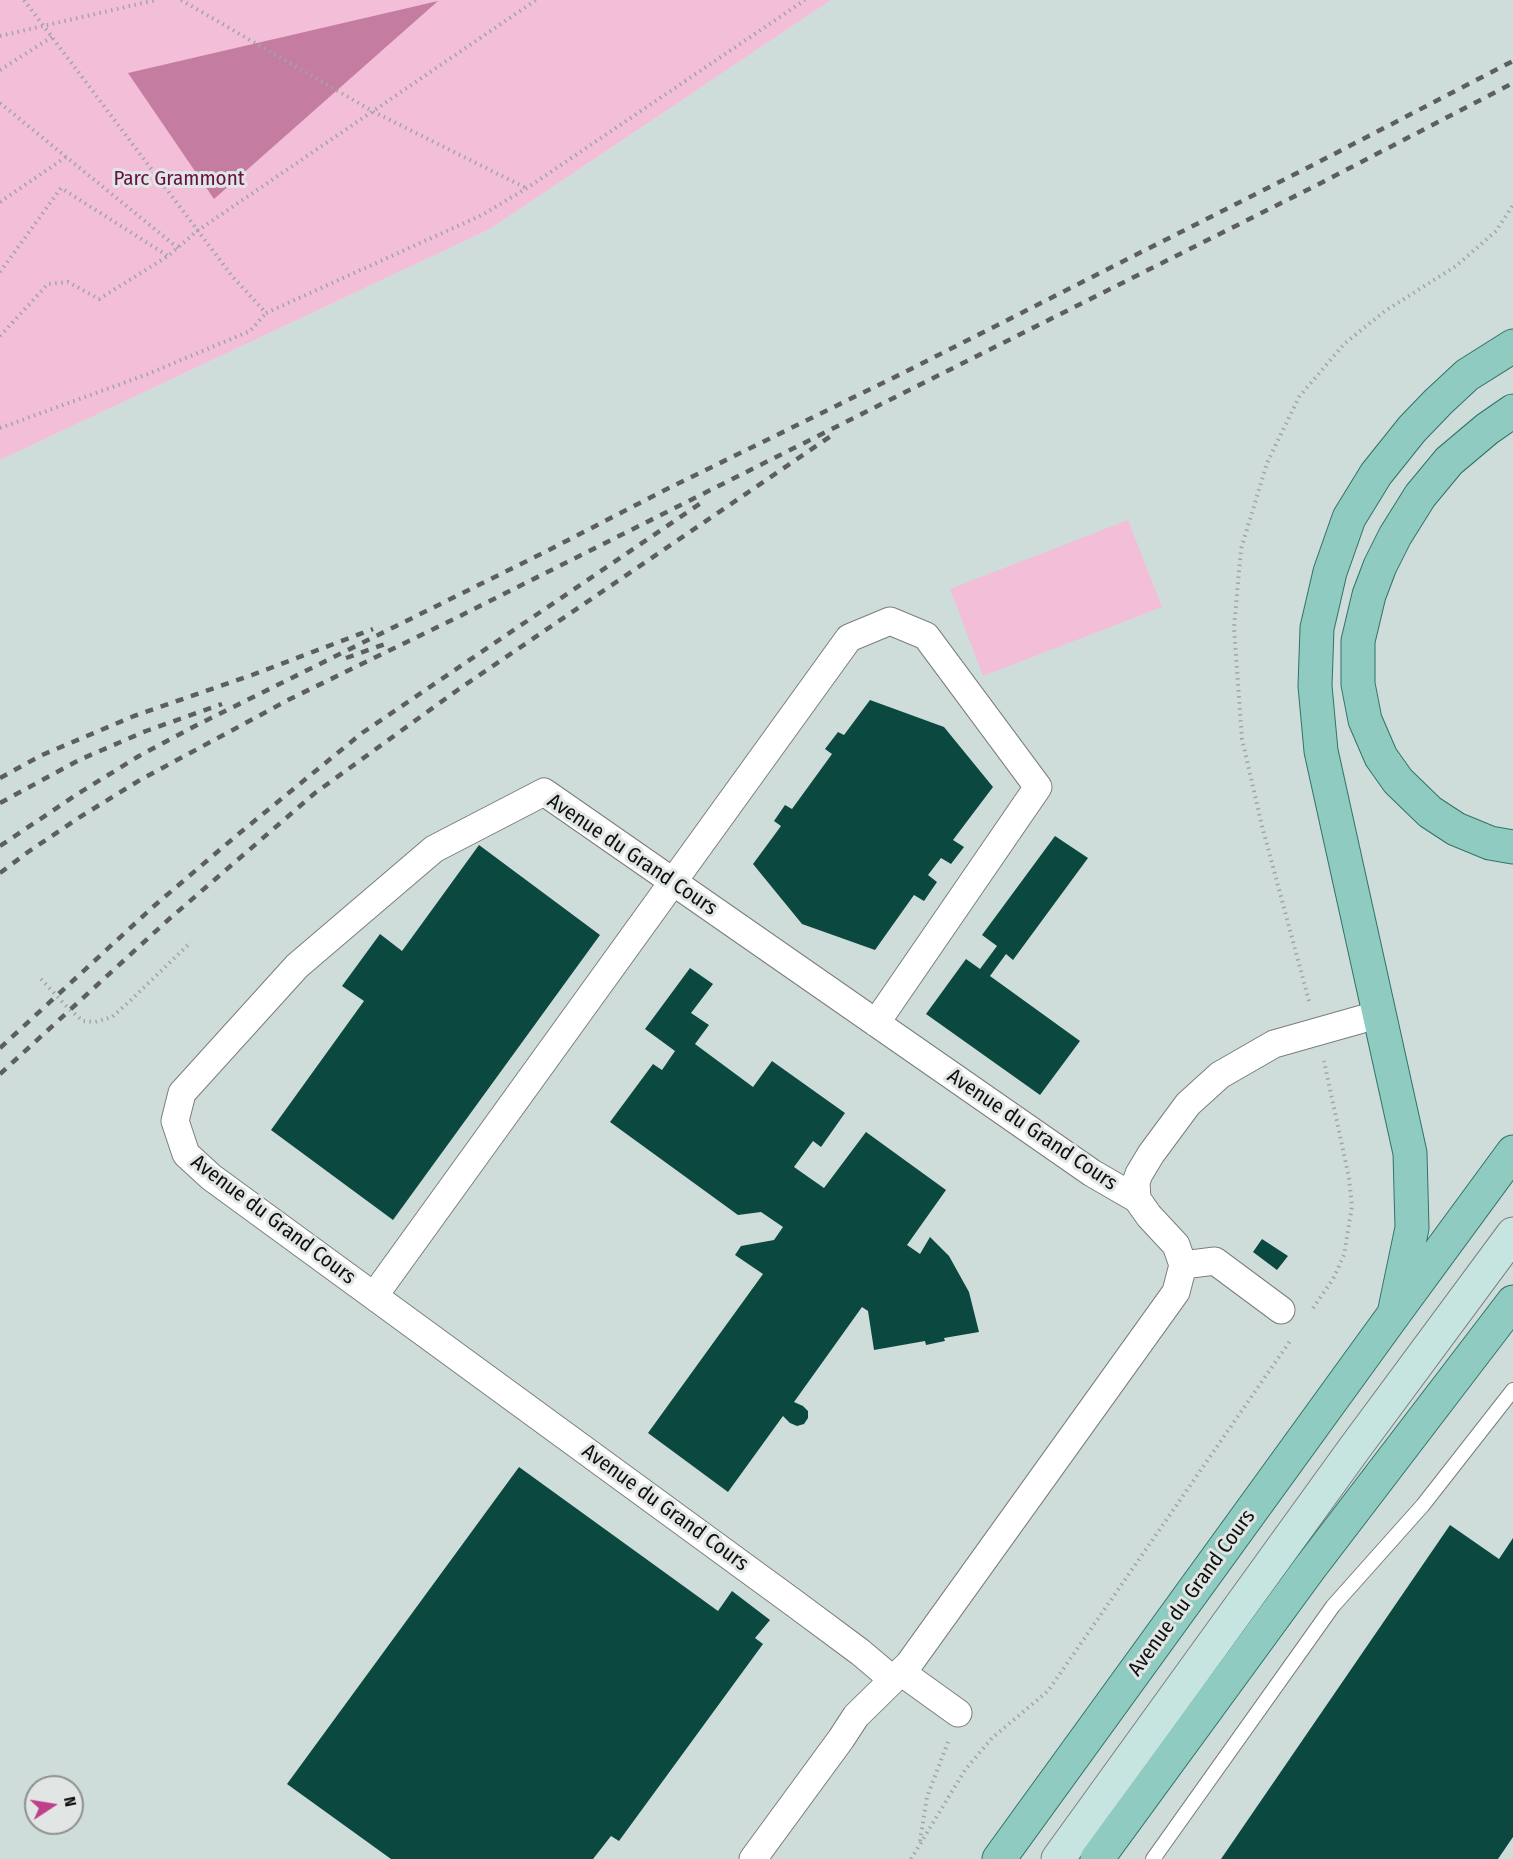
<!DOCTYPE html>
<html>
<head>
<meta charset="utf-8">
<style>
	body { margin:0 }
	#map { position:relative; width:1513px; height:1859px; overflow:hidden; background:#e1e6e5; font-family:"Fira Sans Condensed",sans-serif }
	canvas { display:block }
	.north { position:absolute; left:24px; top:1775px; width:60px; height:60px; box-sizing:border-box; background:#e1e6e5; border:2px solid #8d908f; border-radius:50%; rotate:78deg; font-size:16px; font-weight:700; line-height:24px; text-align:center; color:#0e0f0f }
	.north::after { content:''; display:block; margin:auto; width:21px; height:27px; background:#bf3f89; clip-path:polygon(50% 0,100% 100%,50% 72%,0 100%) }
</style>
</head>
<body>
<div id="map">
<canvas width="1513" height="1859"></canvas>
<div class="north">N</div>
</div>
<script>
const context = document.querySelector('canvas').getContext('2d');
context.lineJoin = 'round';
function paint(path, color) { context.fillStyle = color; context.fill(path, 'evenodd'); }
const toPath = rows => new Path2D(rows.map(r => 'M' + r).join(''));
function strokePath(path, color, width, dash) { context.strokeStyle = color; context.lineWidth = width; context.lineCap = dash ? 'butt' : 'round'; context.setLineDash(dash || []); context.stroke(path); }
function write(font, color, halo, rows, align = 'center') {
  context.font = font + ' "Fira Sans Condensed",sans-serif'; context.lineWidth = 6; context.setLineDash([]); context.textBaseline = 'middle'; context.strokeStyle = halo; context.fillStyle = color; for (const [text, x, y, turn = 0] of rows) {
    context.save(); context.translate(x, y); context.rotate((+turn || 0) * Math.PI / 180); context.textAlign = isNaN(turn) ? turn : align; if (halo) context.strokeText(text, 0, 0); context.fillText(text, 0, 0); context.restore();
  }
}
paint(toPath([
	[831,0,1513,0,1513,1859,0,1859,0,460,490,229],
	[36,1787,72,1787,72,1823,36,1823]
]), '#cfddda');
paint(toPath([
	[0,0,831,0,490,229,0,460],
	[1128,520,1162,607,983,676,950,589]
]), '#f3bed7');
paint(toPath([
	[438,1,214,199,128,73]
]), '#c57ca1');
paint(toPath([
	[870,700,944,727,993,787,953,840,964,847,951,864,941,858,928,875,937,882,924,901,914,895,875,950,802,924,753,864,781,826,774,821,785,805,792,809,832,754,825,749,838,732,844,735],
	[1055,836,1088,858,1013,960,1006,954,990,976,1080,1041,1040,1095,926,1014,966,959,980,969,997,946,982,935],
	[479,845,600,935,393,1220,271,1130,364,1001,342,986,380,934,402,951],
	[690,968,713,984,691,1013,709,1025,695,1044,753,1087,772,1061,845,1113,821,1147,813,1141,794,1167,824,1188,866,1132,946,1190,907,1245,920,1254,930,1237,949,1256,969,1292,979,1332,944,1338,945,1341,926,1345,925,1341,874,1350,868,1311,862,1307,794,1402,803,1406,808,1411,808,1418,804,1424,797,1426,790,1423,783,1416,728,1492,648,1433,763,1274,735,1255,741,1246,774,1240,783,1227,761,1212,738,1215,610,1122,653,1064,662,1070,675,1051,645,1029],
	[1262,1239,1288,1256,1277,1270,1253,1252],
	[519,1467,718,1611,732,1591,770,1620,755,1638,763,1644,619,1841,611,1836,593,1859,391,1859,287,1784],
	[1450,1525,1499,1559,1513,1538,1513,1837,1498,1859,1221,1859]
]), '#0b4940');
const service = toPath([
	[1153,1859,1333,1606,1423,1505,1513,1390]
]);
const minor = toPath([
	[1137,1199,1136,1182,1139,1174,1151,1154,1188,1104,1220,1075,1274,1044,1380,1014],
	[1183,1265,1215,1261,1281,1310],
	[374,1296,849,638,890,621,926,636,1038,787,876,1023],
	[901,1672,958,1713],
	[753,1859,841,1739,856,1716,909,1664,1176,1292,1183,1265,1176,1245,1149,1216,1137,1199,1092,1173,544,792,434,849,297,966,182,1093,175,1121,186,1154,211,1177,794,1603,860,1652,892,1679]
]);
const secondary = toPath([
	[1058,1859,1354,1449,1513,1234]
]);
const primary = toPath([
	[1513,411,1487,429,1449,461,1420,496,1395,536,1380,566,1369,595,1358,641,1358,684,1365,720,1381,757,1398,781,1430,812,1456,829,1490,843,1513,847],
	[1394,1314,1412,1228,1410,1153,1321,751,1315,686,1317,628,1330,572,1349,518,1376,474,1412,429,1438,402,1467,375,1513,346],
	[999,1859,1394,1314,1513,1152],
	[1097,1859,1309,1569,1513,1302]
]);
strokePath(service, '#7a7e7d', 16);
strokePath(minor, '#7a7e7d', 29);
strokePath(secondary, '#7a7e7d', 35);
strokePath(primary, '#317268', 35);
strokePath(toPath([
	[24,0,232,276,266,313,482,215,527,188,805,0],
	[181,0,374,112,526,188],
	[0,36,156,0],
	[0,70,52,37],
	[0,103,178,248],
	[0,202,66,157],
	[0,272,61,188,168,256],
	[0,336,48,284,68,282,99,299,168,256,197,231,536,0],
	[0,428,148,374,250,331,266,313],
	[41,979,69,1009,83,1021,95,1022,112,1017,132,999,191,942],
	[1309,1001,1262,826,1242,739,1234,628,1241,549,1267,463,1299,397,1344,344,1385,311,1456,266,1496,231,1513,205],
	[1313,1308,1333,1279,1344,1255,1352,1206,1349,1178,1324,1061],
	[920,1841,927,1797,948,1742],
	[911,1859,965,1770,992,1738,1048,1691,1290,1341]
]), '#a1a5a4', 4, [1.5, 4.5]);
strokePath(service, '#fff', 14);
strokePath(minor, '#fff', 27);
strokePath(secondary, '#c7e5e0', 33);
strokePath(primary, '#8fcbc1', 33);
strokePath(toPath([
	[346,658,388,643],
	[0,778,42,755,134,716,252,675,373,629],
	[0,803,79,760,146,731,222,704],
	[0,846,79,793,139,756,195,726,545,552,663,491,903,373,1309,167,1513,61],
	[0,873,28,852,80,817,140,780,290,699,456,618,1319,184,1513,83],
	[0,1048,154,906,236,836,362,733,704,501],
	[0,1074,168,920,315,793,459,689,831,436]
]), '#5c5f5e', 4.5, [8, 8]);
write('21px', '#681046', '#e1e6e5', [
	["Parc Grammont",179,179]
]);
write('21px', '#0e0f0f', '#e1e6e5', [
	["Avenue du Grand Cours",632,855,34],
	["Avenue du Grand Cours",1032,1130,34],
	["Avenue du Grand Cours",273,1220,37],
	["Avenue du Grand Cours",665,1508,36],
	["Avenue du Grand Cours",1192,1593,-54]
]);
</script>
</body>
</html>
